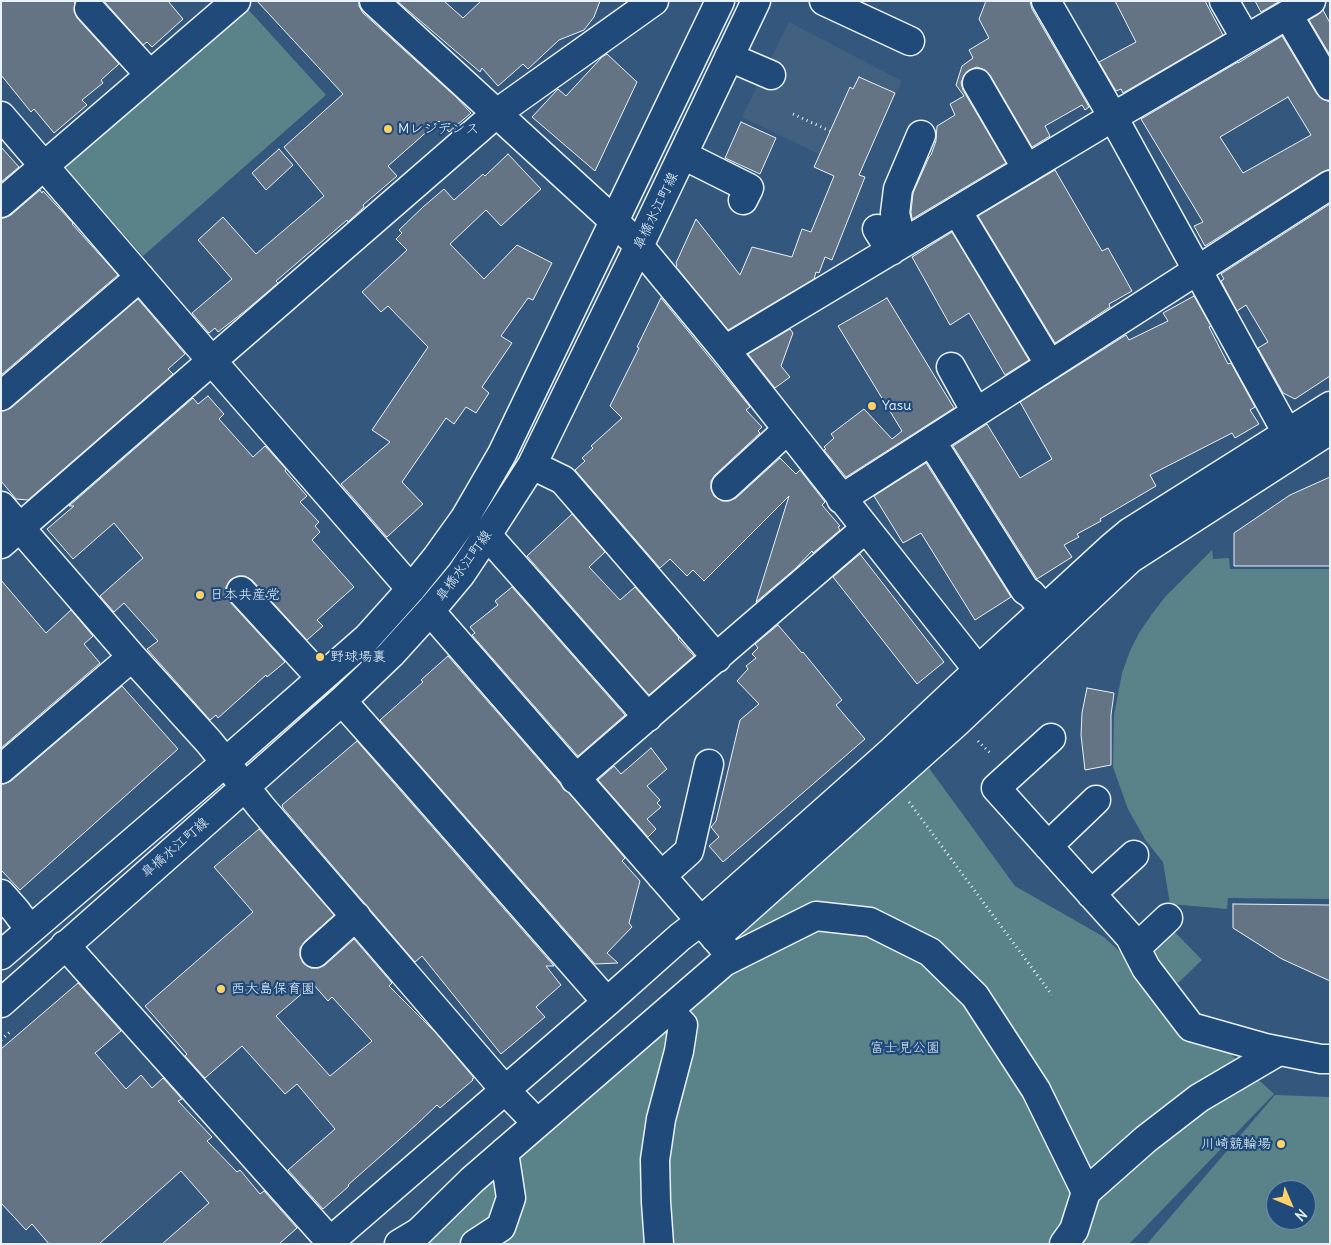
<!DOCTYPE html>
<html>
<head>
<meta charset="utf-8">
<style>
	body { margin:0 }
	#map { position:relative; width:1331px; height:1245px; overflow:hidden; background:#34577d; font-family:Delius,sans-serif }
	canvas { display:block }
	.frame { position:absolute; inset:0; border:2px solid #e8f1f8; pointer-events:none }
	.north { position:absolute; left:1266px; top:1180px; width:50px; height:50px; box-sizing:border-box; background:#1f4a7a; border:1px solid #6f8dac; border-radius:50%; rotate:135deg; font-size:14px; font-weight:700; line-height:20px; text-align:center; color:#e8f1f8 }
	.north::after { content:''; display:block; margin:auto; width:18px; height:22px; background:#ffd166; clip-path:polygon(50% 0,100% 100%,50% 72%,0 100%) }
</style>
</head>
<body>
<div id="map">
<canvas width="1331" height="1245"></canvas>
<div class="frame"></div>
<div class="north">N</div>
</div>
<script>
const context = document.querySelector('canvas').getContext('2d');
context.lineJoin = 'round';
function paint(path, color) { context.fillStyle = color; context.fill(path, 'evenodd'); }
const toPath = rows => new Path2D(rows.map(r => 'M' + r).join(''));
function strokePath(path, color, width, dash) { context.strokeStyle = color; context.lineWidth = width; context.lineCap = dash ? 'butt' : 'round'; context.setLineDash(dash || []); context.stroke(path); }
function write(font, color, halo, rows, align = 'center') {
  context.font = font + ' Delius,"Klee One",sans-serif'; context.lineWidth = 4.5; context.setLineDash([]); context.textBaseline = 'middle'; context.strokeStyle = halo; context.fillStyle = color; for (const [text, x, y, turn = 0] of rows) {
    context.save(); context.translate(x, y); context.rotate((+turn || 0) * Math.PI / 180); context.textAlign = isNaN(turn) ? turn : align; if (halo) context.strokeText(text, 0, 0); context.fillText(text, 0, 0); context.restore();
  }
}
paint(toPath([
	[789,22,902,81,858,173,742,117]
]), '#42607f');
paint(toPath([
	[246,7,326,95,143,256,67,170,68,160],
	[1212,550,1213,559,1229,558,1230,569,1330,569,1330,899,1228,898,1227,909,1170,904,1163,862,1146,841,1128,809,1113,767,1114,715,1122,673,1130,651,1139,633,1152,614,1165,597],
	[929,768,1015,886,1104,937,1274,1094,1129,1244,381,1244],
	[1171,928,1202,960,1178,983,1147,951],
	[1275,1095,1330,1097,1330,1244,1147,1244],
	[1276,1190,1306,1190,1306,1220,1276,1220]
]), '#5a8389');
const building = toPath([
	[1,1,75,1,74,11,77,18,119,64,101,80,103,83,82,100,87,105,54,133,34,109,31,112,1,75,1,1],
	[104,1,168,1,183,19,152,47,147,42,143,45,104,1],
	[257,1,359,1,359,6,363,13,456,97,471,113,449,132,439,121,388,166,397,176,363,205,364,207,348,222,347,220,276,281,278,283,245,311,218,332,215,328,209,333,192,313,232,279,198,240,223,217,256,254,324,196,284,147,343,94,257,1],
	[397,1,444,1,463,18,481,1,600,1,594,17,584,30,559,40,528,69,523,64,498,86,482,68,480,72,397,1],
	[986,1,1030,1,1032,9,1089,107,1085,110,1082,105,1045,126,1050,136,1032,147,990,75,985,70,977,67,969,70,964,75,961,83,963,90,1006,163,912,219,911,212,913,193,929,157,931,155,936,141,937,126,955,115,950,104,964,96,956,85,962,66,973,58,969,50,989,38,979,19,986,1],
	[1115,1,1205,1,1223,35,1123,93,1121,89,1116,91,1099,62,1136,42,1115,1],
	[1255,1,1280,1,1261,12,1255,1],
	[1323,10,1330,23,1330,55,1309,20,1319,14,1323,10],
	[1282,36,1317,94,1322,99,1330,102,1330,169,1322,172,1205,246,1194,226,1203,222,1141,119,1238,62,1238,63,1282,36],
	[1288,97,1311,135,1243,173,1220,137,1288,97],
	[607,54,637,82,595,171,532,117,558,89,566,96,602,57,607,54],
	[859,77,895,93,859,175,865,177,832,260,825,257,819,273,816,272,814,279,728,330,676,267,677,265,676,263,696,219,740,275,752,247,792,257,802,229,811,232,834,176,814,167,850,87,853,89,859,77],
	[741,122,776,138,760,174,725,158,741,122],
	[1,147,19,167,1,182,1,147],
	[279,149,293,165,266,190,252,173,279,149],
	[508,154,541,189,501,226,486,210,450,244,484,279,517,245,552,263,533,300,528,298,501,336,512,343,482,387,489,393,476,413,466,407,454,424,446,418,402,482,423,504,387,537,341,484,390,442,372,430,428,347,388,306,381,312,362,292,407,250,396,239,402,233,399,230,423,207,444,189,454,200,483,174,485,176,508,154],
	[1055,170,1102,251,1108,248,1132,291,1109,304,1110,307,1055,343,978,216,1055,170],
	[40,190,42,193,43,191,71,221,73,223,72,224,118,275,1,375,1,218,4,218,11,215,40,190],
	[1330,204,1330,376,1295,399,1283,393,1258,348,1268,342,1246,305,1237,311,1221,281,1224,279,1221,274,1330,204],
	[952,232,1029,360,1005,375,969,313,950,325,912,257,952,232],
	[1194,296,1211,326,1209,327,1228,364,1231,363,1255,407,1250,410,1259,424,1235,438,1232,433,1150,475,1156,486,1100,519,1101,521,1077,534,1079,537,1064,545,1072,557,1037,579,953,446,987,424,1020,478,1052,459,1020,402,1126,335,1129,340,1168,321,1163,313,1194,296],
	[661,298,750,407,746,410,762,427,758,431,760,433,715,475,711,481,711,489,714,496,722,501,729,501,736,498,780,458,796,474,800,470,825,502,822,505,840,526,838,527,840,530,813,553,812,551,796,568,756,602,789,496,704,581,693,570,687,576,670,559,660,568,575,470,585,461,582,458,593,448,591,446,622,418,610,406,639,348,637,347,661,298],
	[887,298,954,408,846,477,824,450,826,449,824,447,834,438,831,434,864,409,892,439,902,431,838,326,887,298],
	[138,299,185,354,168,369,173,374,28,500,16,499,1,481,1,411,4,411,11,408,138,299],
	[790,329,793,333,781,366,790,377,775,388,748,354,790,329],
	[208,396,224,414,219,419,253,457,265,446,286,469,285,471,307,496,300,502,319,522,315,526,320,532,312,540,354,587,317,620,323,626,307,640,252,580,245,576,238,576,230,580,226,587,226,594,229,601,285,662,267,677,266,675,218,718,216,715,210,720,147,649,158,641,124,603,114,612,100,596,143,558,114,523,73,559,47,529,74,506,69,506,193,398,198,404,208,396],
	[926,463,1011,597,975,620,921,533,903,543,874,496,926,463],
	[1330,477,1330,566,1234,566,1234,533,1290,495,1330,477],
	[572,514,605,552,589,567,620,600,635,587,679,638,678,639,694,656,649,695,527,556,572,514],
	[860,554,944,662,917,684,833,577,860,554],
	[1,580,46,633,71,610,93,636,84,644,100,663,1,748,1,580],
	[512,587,625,715,578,756,472,635,475,633,470,627,498,605,495,601,512,587],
	[778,625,802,653,803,652,842,700,836,705,865,739,723,862,709,846,719,837,711,827,716,821,740,720,759,704,737,681,748,669,746,666,756,658,752,654,758,648,755,644,778,625],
	[448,656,561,785,564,790,568,792,625,858,622,861,640,881,629,923,632,927,607,953,618,963,595,964,380,720,423,682,421,680,448,656],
	[122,686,178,749,20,890,1,870,1,784,4,784,11,781,122,686],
	[1087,688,1114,693,1111,715,1111,765,1085,770,1081,735,1082,713,1087,688],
	[357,741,554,966,546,966,561,985,536,1007,545,1017,501,1054,422,956,415,962,283,808,282,805,357,741],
	[651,748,667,769,647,786,660,800,657,803,661,807,647,819,656,829,648,837,598,780,614,766,621,774,651,748],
	[259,829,334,915,305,941,300,948,300,956,303,963,311,968,319,968,325,965,354,939,392,983,389,986,436,1033,474,1078,472,1079,473,1080,440,1108,437,1105,417,1124,348,1185,349,1186,323,1209,288,1170,335,1129,297,1084,285,1094,242,1046,205,1078,185,1056,187,1054,145,1006,253,912,214,867,259,829],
	[313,984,328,1001,332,997,372,1041,330,1076,276,1016,313,984],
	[1233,904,1330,905,1330,981,1282,959,1233,928,1233,904],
	[78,983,121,1031,95,1053,126,1089,141,1075,152,1088,163,1078,182,1099,178,1101,212,1137,207,1141,237,1172,240,1170,260,1194,264,1191,297,1228,279,1244,162,1244,209,1203,181,1171,99,1244,49,1244,32,1224,26,1230,1,1203,1,1049,78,983]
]);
paint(building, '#647484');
strokePath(building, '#e8f1f8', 1);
const minor = toPath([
	[374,1,614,221,639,246,725,350,978,670],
	[824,1,910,41],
	[1046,1,1113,117,1287,433],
	[1224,1,1246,39],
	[89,8,150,75],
	[1288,15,1330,86],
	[729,57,771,75],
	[977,83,1027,169],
	[1,116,212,361,411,589],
	[683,155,749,188,743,200],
	[1,203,236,1],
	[957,211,1050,365],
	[877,229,891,251],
	[905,242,900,235,895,213,898,189,921,135],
	[725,350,1113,117,1311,1],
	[951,367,976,412],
	[1,396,140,277],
	[931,441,1025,590,1031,594,1044,609],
	[532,465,563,480,717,658],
	[726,486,787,430],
	[841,499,1330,185],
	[1,506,132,657,209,742,261,807,505,1090,537,1123],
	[487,535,648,717],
	[1,544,497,113,654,1],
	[241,591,321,678],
	[342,701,407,774,607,1002],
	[1051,738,996,788,1130,937,1146,968,1191,1027,1265,1048,1321,1059,1330,1059],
	[1,769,132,657],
	[575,779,865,529],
	[1048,846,1096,800],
	[661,876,689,851,709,764],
	[1,894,16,911,30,930],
	[1091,894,1134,855],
	[715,938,955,724,1130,559,1330,430],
	[65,945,330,1241,335,1244],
	[1136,948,1168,918],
	[315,953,356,916],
	[1,955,205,780,367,638,411,589,437,557,465,518,502,454,720,1],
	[724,962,816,916,870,922,930,952,975,996,1036,1090,1086,1192,1074,1230,1064,1244],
	[1,1003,342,701,391,654,430,611,461,574,487,535,532,465,639,246,756,1],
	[1086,1192,1146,1139,1199,1098,1279,1051],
	[327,1244,607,1002,680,937,701,921,892,751,978,670,1112,547,1130,532,1330,406],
	[399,1244,419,1232,472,1180,724,962,726,950,430,611],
	[475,1244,501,1227,511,1198,504,1152],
	[659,1244,656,1202,655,1160,661,1119,679,1051,683,1025,669,1010]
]);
strokePath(minor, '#e8f1f8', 31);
strokePath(toPath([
	[793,114,830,131],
	[978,741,991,754],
	[909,802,1052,995],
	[1,1040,12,1030]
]), '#e8f1f8', 3, [1, 4]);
strokePath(minor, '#1f4a7a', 28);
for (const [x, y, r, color] of [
	[388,129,5,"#ffd166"],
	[872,406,5,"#ffd166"],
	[200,595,5,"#ffd166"],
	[320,657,5,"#ffd166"],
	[221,989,5,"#ffd166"],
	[1281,1144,5,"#ffd166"]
]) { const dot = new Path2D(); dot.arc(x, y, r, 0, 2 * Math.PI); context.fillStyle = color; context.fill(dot); strokePath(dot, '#1f4a7a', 2); }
write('14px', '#e8f1f8', '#1f4a7a', [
	["Mレジデンス",398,129],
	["Yasu",882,406],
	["日本共産党",210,595],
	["野球場裏",330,657],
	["西大島保育園",231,989],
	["川崎競輪場",1271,1144,"right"]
], 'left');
write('14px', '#e8f1f8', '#1f4a7a', [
	["皐橋水江町線",656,211,-64],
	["皐橋水江町線",464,566,-54],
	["皐橋水江町線",175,848,-41]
]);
write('14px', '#d3e0e7', '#1f4a7a', [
	["富士見公園",905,1048]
]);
</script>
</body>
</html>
